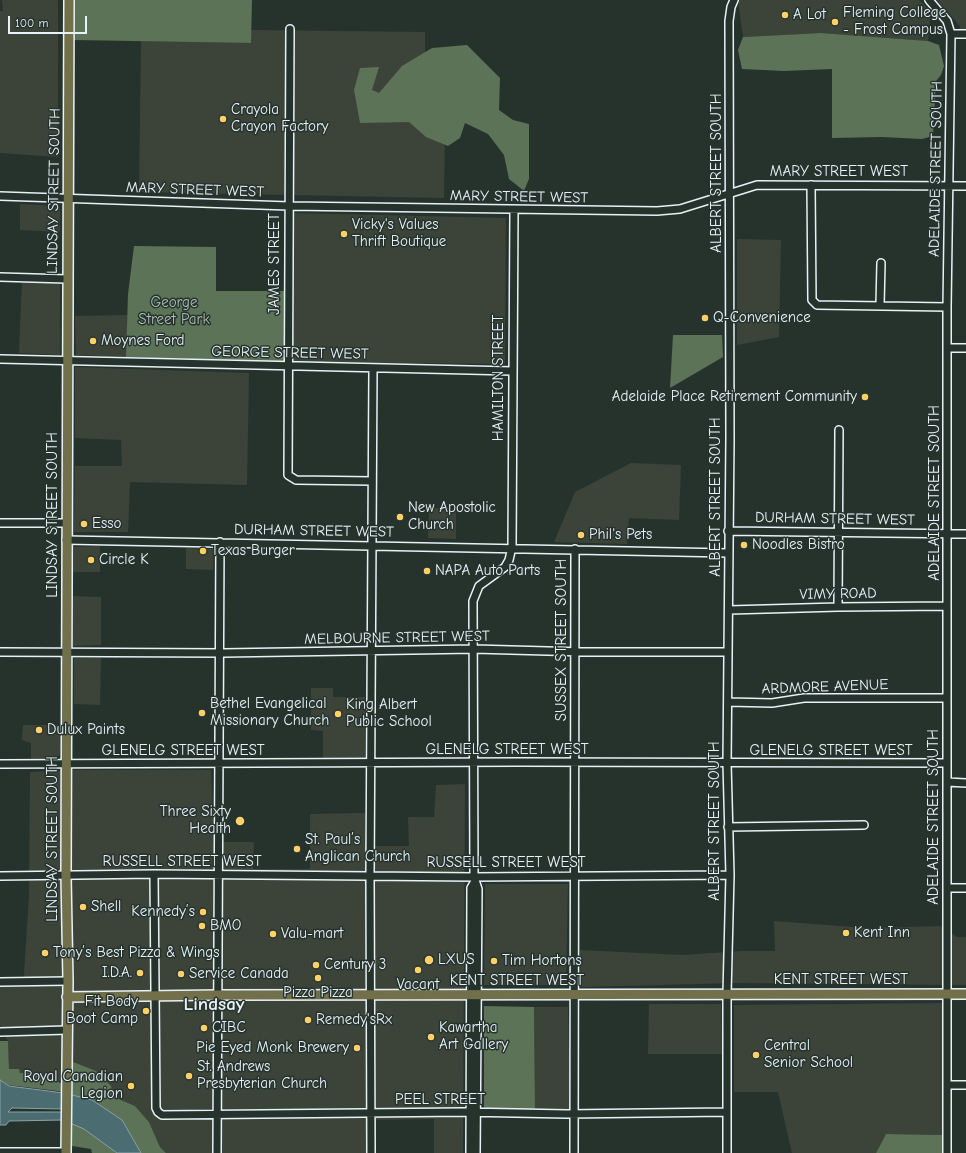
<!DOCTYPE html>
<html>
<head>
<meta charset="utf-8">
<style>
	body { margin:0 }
	#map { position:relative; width:966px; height:1153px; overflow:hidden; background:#26332d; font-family:"Comic Neue",sans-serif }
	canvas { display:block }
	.scale { position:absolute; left:8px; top:16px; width:79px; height:18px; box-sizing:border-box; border:2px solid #e8f1f8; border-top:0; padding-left:5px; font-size:12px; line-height:14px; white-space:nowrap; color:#e8f1f8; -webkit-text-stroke:3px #26332d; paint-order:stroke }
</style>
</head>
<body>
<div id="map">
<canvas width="966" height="1153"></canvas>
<div class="scale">100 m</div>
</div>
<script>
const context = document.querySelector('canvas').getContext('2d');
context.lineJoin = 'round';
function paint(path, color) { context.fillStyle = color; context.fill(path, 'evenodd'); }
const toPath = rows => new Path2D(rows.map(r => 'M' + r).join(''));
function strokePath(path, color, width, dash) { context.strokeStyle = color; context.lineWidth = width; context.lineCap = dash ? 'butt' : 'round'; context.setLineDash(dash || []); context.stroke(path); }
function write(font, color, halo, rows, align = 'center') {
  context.font = font + ' "Comic Neue",sans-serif'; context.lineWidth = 3; context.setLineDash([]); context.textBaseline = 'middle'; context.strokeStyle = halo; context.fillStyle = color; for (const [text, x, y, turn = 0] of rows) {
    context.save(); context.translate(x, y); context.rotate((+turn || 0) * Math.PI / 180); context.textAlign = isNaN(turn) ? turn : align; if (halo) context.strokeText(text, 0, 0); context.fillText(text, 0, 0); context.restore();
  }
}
paint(toPath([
	[2,0,58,0,58,157,0,153,0,11,3,11],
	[738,0,919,0,931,12,928,41,821,33,743,37],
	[937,0,966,0,966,38,958,38,960,26],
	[251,30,425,32,425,122,445,122,444,198,139,192,141,41,251,43],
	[20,204,60,206,60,232,20,230],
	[292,213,506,218,505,364,288,362],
	[737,239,781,240,779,337,737,345],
	[22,280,60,281,60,355,19,353],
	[128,315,126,357,76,355,75,316],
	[75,367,249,373,247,485,130,482,128,532,74,532,75,466,122,466,121,440,75,438],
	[631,463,681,465,679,520,629,518,627,544,554,542,575,492],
	[429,508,456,509,456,539,428,538],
	[100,546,100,572,73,572,74,547],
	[186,548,214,549,213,570,186,569],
	[73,596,101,597,101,645,73,646],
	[74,658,101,658,100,705,74,704],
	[311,688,333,688,333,697,365,697,365,758,323,758,323,731,311,730],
	[23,725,60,725,60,754,57,758,31,759,31,743,22,740],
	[72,770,211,770,214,842,254,842,253,869,310,869,310,814,365,813,365,846,409,846,408,817,434,817,436,785,465,784,463,1153,434,1153,434,1119,376,1120,376,1153,166,1153,160,1147,149,1122,135,1106,114,1097,110,1086,67,1066,59,1082,31,1072,19,1073,19,1069,9,1069,8,1041,0,1025,0,986,26,986,24,974,29,896,30,772],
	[485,884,568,884,566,985,484,985],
	[774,921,866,928,940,926,957,937,966,937,966,985,735,983,581,987,580,950,682,955,741,951,775,951],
	[943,1003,943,1135,886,1134,876,1153,792,1153,778,1092,734,1092,734,1005],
	[649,1004,721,1004,722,1054,648,1054],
	[534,1007,568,1007,570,1111,535,1111]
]), '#3c443a');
paint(toPath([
	[74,0,252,0,251,43,73,40],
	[821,33,928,41,939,45,944,66,941,75,936,81,933,136,922,139,882,137,832,138,832,69,784,71,742,69,738,50,743,37],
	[467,45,500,78,499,110,513,120,529,124,529,179,524,191,509,179,504,155,488,134,465,123,460,138,448,146,426,137,409,122,360,123,354,90,360,68,379,67,372,90,379,93,402,66,432,48],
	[134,246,216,247,216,291,289,291,288,362,126,357,128,294],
	[673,335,722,335,723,357,670,388],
	[484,1006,534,1007,535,1111,484,1111],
	[0,1041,8,1041,9,1069,19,1069,20,1073,31,1072,66,1085,66,1092,8,1085,0,1080],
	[73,1062,96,1071,111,1086,114,1097,135,1106,149,1122,160,1147,166,1153,141,1153,122,1120,92,1100,72,1095,72,1077,67,1066],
	[72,1124,84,1128,117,1153,92,1153,91,1149,72,1146],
	[886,1134,943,1135,943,1153,876,1153]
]), '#5c7357');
const water = toPath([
	[0,1080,9,1086,64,1093,92,1100,122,1120,141,1153,117,1153,84,1129,63,1120,9,1121,6,1125,0,1125,0,1080],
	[12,1108,63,1109,63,1112,8,1112,12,1108]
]);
paint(water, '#4b6d72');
strokePath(water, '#8aa2a8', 1);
const minor = toPath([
	[929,0,947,21,951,34,947,307,947,1153],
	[290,29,288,475,296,480,372,481],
	[951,34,966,34],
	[811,185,812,300,817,305,947,307],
	[0,196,289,206,657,211,680,209,757,185,966,186],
	[0,277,67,279],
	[880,305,881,263],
	[948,348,966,348],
	[0,359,512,371],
	[0,523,66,523],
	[728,531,966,534],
	[66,540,728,553],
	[838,607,839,430],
	[729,610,838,607,947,606],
	[0,652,224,653,474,649,584,652,728,652],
	[728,702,772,703,804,698,947,698],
	[0,764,518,762,947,763],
	[947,782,966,783],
	[728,827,864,825],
	[154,874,156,1108,158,1112,162,1115,464,1112,567,1114,727,1112],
	[0,876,154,874,474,877,730,875],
	[947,888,966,888],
	[0,982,68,981],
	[0,1032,67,1030],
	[947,1085,966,1085],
	[0,1152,66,1152],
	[217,1153,220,542],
	[371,1153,370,876,373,368],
	[470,1153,471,888,475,881],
	[476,1153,478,889,474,877,473,601,479,586,505,567,509,560,512,547,514,210],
	[574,1153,575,549],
	[727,1153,727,994,730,875,727,763,730,438,729,21,731,7,734,0]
]);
const major = toPath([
	[67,997,219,995,966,994],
	[66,1153,68,981,66,876,69,0]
]);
strokePath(minor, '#e8f1f8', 10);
strokePath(major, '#e8f1f8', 12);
strokePath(minor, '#26332d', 7);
strokePath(major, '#71704a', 9);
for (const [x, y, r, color] of [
	[785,15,4,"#ffd166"],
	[835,22,4,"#ffd166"],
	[223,119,4,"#ffd166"],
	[344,234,4,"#ffd166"],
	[705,318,4,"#ffd166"],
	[93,341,4,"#ffd166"],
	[865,397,4,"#ffd166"],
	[400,517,4,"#ffd166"],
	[84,524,4,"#ffd166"],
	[581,535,4,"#ffd166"],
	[744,545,4,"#ffd166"],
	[203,551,4,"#ffd166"],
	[91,560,4,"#ffd166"],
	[427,571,4,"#ffd166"],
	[202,713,4,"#ffd166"],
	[338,714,4,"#ffd166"],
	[39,730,4,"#ffd166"],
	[240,821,5,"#ffd166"],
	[297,849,4,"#ffd166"],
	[83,907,4,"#ffd166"],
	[203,912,4,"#ffd166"],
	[202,926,4,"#ffd166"],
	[846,933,4,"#ffd166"],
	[273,934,4,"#ffd166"],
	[45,953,4,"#ffd166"],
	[429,960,5,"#ffd166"],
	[494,961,4,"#ffd166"],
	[316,965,4,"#ffd166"],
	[418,970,4,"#ffd166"],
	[140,973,4,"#ffd166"],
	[181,974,4,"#ffd166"],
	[318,978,4,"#ffd166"],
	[146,1011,4,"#ffd166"],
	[308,1020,4,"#ffd166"],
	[204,1028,4,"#ffd166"],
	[431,1037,4,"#ffd166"],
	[357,1048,4,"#ffd166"],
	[756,1055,4,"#ffd166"],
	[189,1076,4,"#ffd166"],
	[131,1086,4,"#ffd166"]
]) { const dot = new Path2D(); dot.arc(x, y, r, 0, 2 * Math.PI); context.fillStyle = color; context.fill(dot); strokePath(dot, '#26332d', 1.5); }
write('15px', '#e8f1f8', '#26332d', [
	["Fleming College",843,13],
	["- Frost Campus",843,30],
	["A Lot",793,15],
	["Crayola",231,110],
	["Crayon Factory",231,127],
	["Vicky's Values",352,225],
	["Thrift Boutique",352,242],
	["Q-Convenience",713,318],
	["Moynes Ford",101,341],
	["Adelaide Place Retirement Community",857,397,"right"],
	["New Apostolic",408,508],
	["Church",408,525],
	["Esso",92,524],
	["Phil's Pets",589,535],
	["Noodles Bistro",752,545],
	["Texas Burger",211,551],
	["Circle K",99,560],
	["NAPA Auto Parts",435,571],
	["Bethel Evangelical",210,704],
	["Missionary Church",210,721],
	["King Albert",346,705],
	["Public School",346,722],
	["Dulux Paints",47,730],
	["Three Sixty",231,812,"right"],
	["Health",231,829,"right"],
	["St. Paul’s",305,840],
	["Anglican Church",305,857],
	["Shell",91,907],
	["Kennedy’s",195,912,"right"],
	["BMO",210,926],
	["Kent Inn",854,933],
	["Valu-mart",281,934],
	["Tony’s Best Pizza & Wings",53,953],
	["LXUS",438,960],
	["Tim Hortons",502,961],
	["Century 3",324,965],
	["I.D.A.",132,973,"right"],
	["Service Canada",189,974],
	["Vacant",418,985,"center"],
	["Pizza Pizza",318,993,"center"],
	["Fit Body",138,1002,"right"],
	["Boot Camp",138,1019,"right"],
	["Remedy'sRx",316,1020],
	["CIBC",212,1028],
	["Kawartha",439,1028],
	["Art Gallery",439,1045],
	["Central",764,1046],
	["Senior School",764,1063],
	["Pie Eyed Monk Brewery",349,1048,"right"],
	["St. Andrews",197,1067],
	["Presbyterian Church",197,1084],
	["Royal Canadian",123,1077,"right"],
	["Legion",123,1094,"right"]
], 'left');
write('15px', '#e8f1f8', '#26332d', [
	["ADELAIDE STREET SOUTH",936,169,-89],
	["MARY STREET WEST",839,172],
	["ALBERT STREET SOUTH",717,173,-90],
	["MARY STREET WEST",195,190,2],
	["LINDSAY STREET SOUTH",54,191,-89],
	["MARY STREET WEST",519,197,1],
	["JAMES STREET",275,264,-90],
	["GEORGE STREET WEST",290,353,1],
	["HAMILTON STREET",499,378,-90],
	["ADELAIDE STREET SOUTH",935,493,-90],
	["ALBERT STREET SOUTH",716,497,-90],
	["LINDSAY STREET SOUTH",53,515,-90],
	["DURHAM STREET WEST",835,519,1],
	["DURHAM STREET WEST",314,531,1],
	["VIMY ROAD",838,594,-1],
	["MELBOURNE STREET WEST",397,638,-1],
	["SUSSEX STREET SOUTH",562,640,-90],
	["ARDMORE AVENUE",825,687,-2],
	["GLENELG STREET WEST",507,750],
	["GLENELG STREET WEST",183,751],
	["GLENELG STREET WEST",831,751],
	["ADELAIDE STREET SOUTH",934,817,-90],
	["ALBERT STREET SOUTH",715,821,-90],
	["LINDSAY STREET SOUTH",53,839,-90],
	["RUSSELL STREET WEST",182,862],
	["RUSSELL STREET WEST",506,863],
	["KENT STREET WEST",841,980],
	["KENT STREET WEST",517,981],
	["PEEL STREET",440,1100]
]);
write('15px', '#b0bfb8', '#26332d', [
	["George",174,303],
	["Street Park",174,320]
]);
write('bold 19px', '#e8f1f8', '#26332d', [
	["Lindsay",214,1005]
]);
</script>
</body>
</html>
